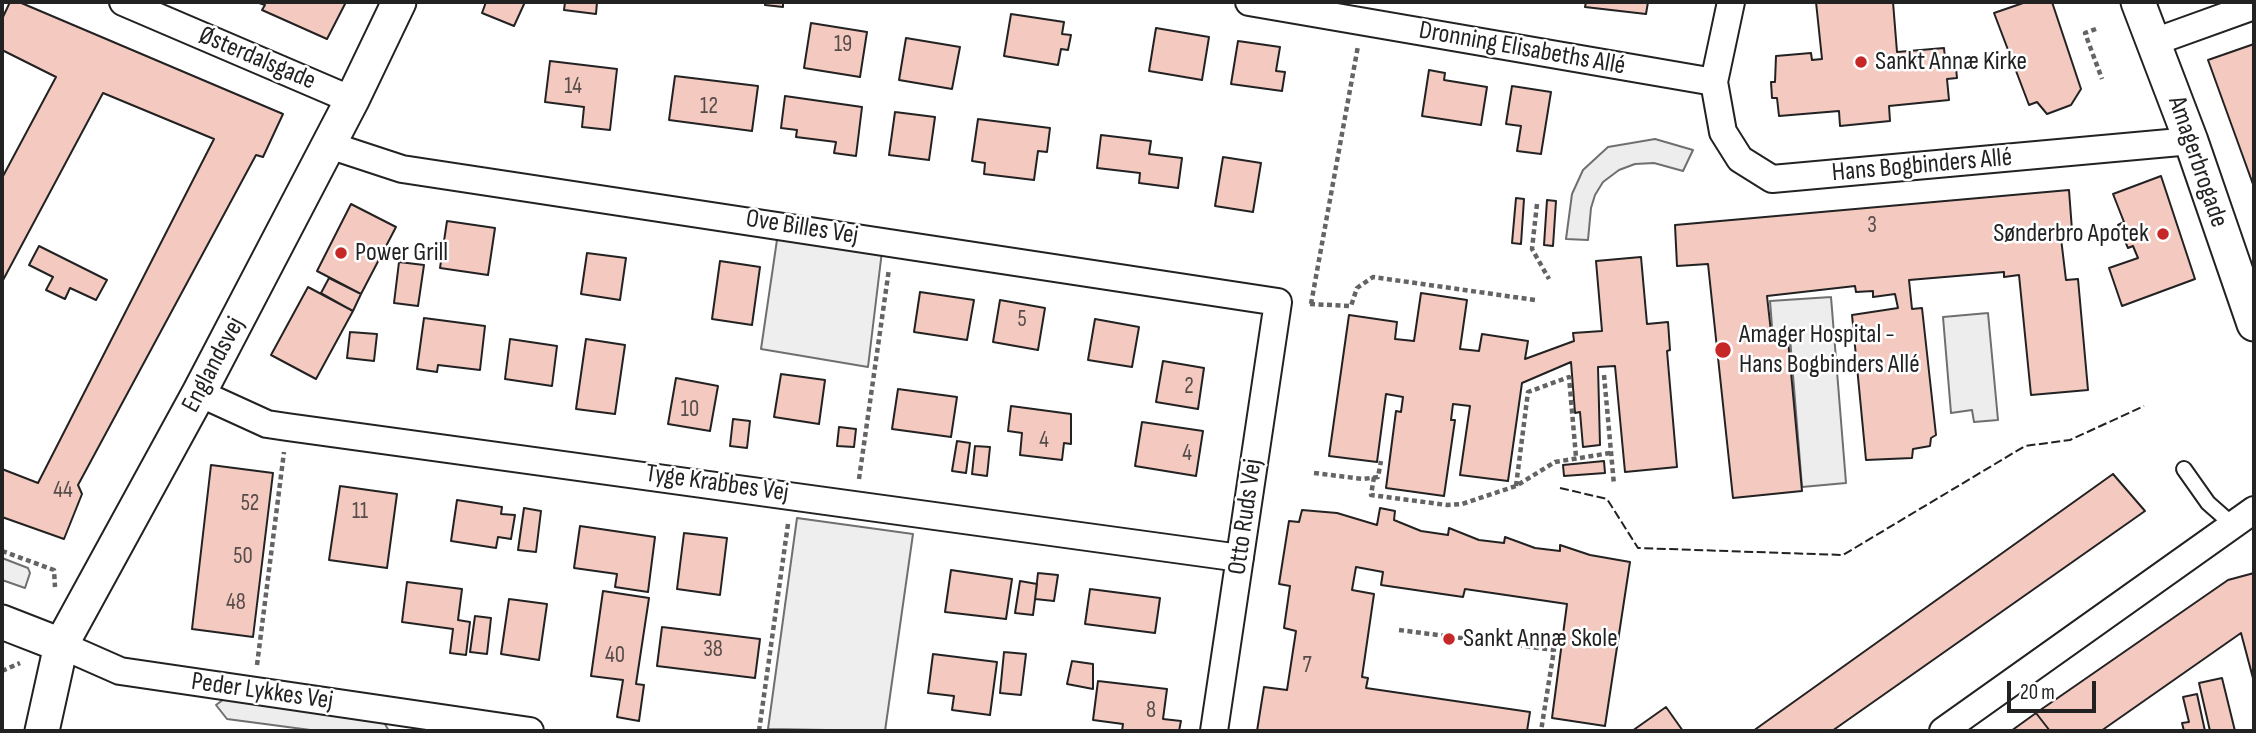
<!DOCTYPE html>
<html>
<head>
<meta charset="utf-8">
<style>
	body { margin:0 }
	#map { position:relative; width:2256px; height:733px; overflow:hidden; background:#fff; font-family:"Sofia Sans Condensed",sans-serif }
	canvas { display:block }
	.frame { position:absolute; inset:0; border:4px solid #222; pointer-events:none }
	.scale { position:absolute; left:2007px; top:681px; width:89px; height:32px; box-sizing:border-box; border:4px solid #222; border-top:0; padding-left:9px; font-size:21px; line-height:24px; white-space:nowrap; color:#222; -webkit-text-stroke:5px #fff; paint-order:stroke }
</style>
</head>
<body>
<div id="map">
<canvas width="2256" height="733"></canvas>
<div class="frame"></div>
<div class="scale">20 m</div>
</div>
<script>
const context = document.querySelector('canvas').getContext('2d');
context.lineJoin = 'round';
function paint(path, color) { context.fillStyle = color; context.fill(path, 'evenodd'); }
const toPath = rows => new Path2D(rows.map(r => 'M' + r).join(''));
function strokePath(path, color, width, dash) { context.strokeStyle = color; context.lineWidth = width; context.lineCap = dash ? 'butt' : 'round'; context.setLineDash(dash || []); context.stroke(path); }
function write(font, color, halo, rows, align = 'center') {
  context.font = font + ' "Sofia Sans Condensed",sans-serif'; context.lineWidth = 5; context.setLineDash([]); context.textBaseline = 'middle'; context.strokeStyle = halo; context.fillStyle = color; for (const [text, x, y, turn = 0] of rows) {
    context.save(); context.translate(x, y); context.rotate((+turn || 0) * Math.PI / 180); context.textAlign = isNaN(turn) ? turn : align; if (halo) context.strokeText(text, 0, 0); context.fillText(text, 0, 0); context.restore();
  }
}
const green = toPath([
	[778,233,882,251,868,367,761,349,778,233],
	[797,518,913,534,885,731,768,729,797,518],
	[2,558,28,568,30,573,25,588,2,580,2,558]
]);
paint(green, '#eee');
strokePath(green, '#6f6f6f', 2);
const parking = toPath([
	[1655,139,1693,150,1683,171,1654,163,1635,164,1619,170,1603,182,1595,195,1591,208,1588,240,1566,239,1572,194,1583,170,1608,147,1655,139],
	[1831,297,1846,483,1802,487,1790,338,1773,339,1770,301,1831,297],
	[1988,313,1998,420,1974,422,1972,410,1951,413,1943,317,1988,313],
	[224,699,382,719,389,731,318,731,227,719,216,705,224,699]
]);
paint(parking, '#ededed');
strokePath(parking, '#6f6f6f', 2);
const building = toPath([
	[10,2,19,2,283,114,263,157,256,155,78,485,82,494,64,539,2,517,2,469,38,483,214,139,103,93,2,282,2,178,56,77,2,50,2,19,10,2],
	[256,2,346,2,327,39,262,10,265,5,256,2],
	[486,2,525,2,514,26,482,13,486,2],
	[565,2,597,2,596,14,564,10,565,2],
	[765,2,783,2,783,7,765,5,765,2],
	[1586,2,1648,2,1646,14,1585,7,1586,2],
	[1816,2,1893,2,1897,52,1944,48,1946,69,1956,68,1957,78,1947,79,1949,100,1889,106,1890,121,1840,126,1839,111,1779,116,1777,98,1772,98,1771,82,1775,82,1776,56,1811,53,1812,60,1822,59,1816,2],
	[2026,2,2052,2,2081,89,2071,105,2047,114,2037,102,2029,105,1994,13,2026,2],
	[1011,14,1064,22,1062,34,1071,35,1068,50,1061,49,1058,65,1004,56,1011,14],
	[811,23,867,32,860,77,804,68,811,23],
	[1156,28,1209,37,1202,80,1149,71,1156,28],
	[906,38,960,47,952,89,899,80,906,38],
	[1238,41,1280,47,1276,71,1285,72,1282,91,1231,84,1238,41],
	[2254,44,2254,187,2208,60,2254,44],
	[550,61,617,69,610,130,582,127,584,107,545,102,550,61],
	[1429,70,1445,73,1444,80,1487,87,1481,125,1422,116,1429,70],
	[675,76,758,86,752,131,669,120,675,76],
	[1512,86,1551,92,1541,154,1517,151,1521,126,1506,124,1512,86],
	[785,96,862,107,856,156,834,153,836,142,796,137,797,130,781,128,785,96],
	[895,112,935,117,929,160,889,155,895,112],
	[978,119,1050,128,1047,152,1038,151,1034,180,984,174,985,163,972,161,978,119],
	[1101,135,1151,141,1149,154,1182,158,1178,188,1139,183,1140,173,1097,168,1101,135],
	[1223,157,1261,163,1253,212,1215,206,1223,157],
	[2161,176,2195,279,2122,306,2109,268,2138,258,2133,246,2128,248,2118,225,2124,222,2113,194,2161,176],
	[2069,190,2072,230,2060,230,2066,280,2078,279,2088,390,2031,395,2019,275,2004,277,2004,272,1909,280,1912,309,1922,308,1936,435,1931,438,1930,446,1913,449,1912,458,1866,460,1852,315,1898,308,1895,294,1873,297,1873,291,1856,292,1855,286,1767,296,1772,341,1788,340,1802,491,1733,498,1708,264,1677,266,1675,225,2069,190],
	[1516,198,1524,199,1521,244,1512,243,1516,198],
	[1547,200,1556,201,1553,246,1544,245,1547,200],
	[351,204,396,227,361,294,317,271,351,204],
	[447,221,495,228,488,275,440,268,447,221],
	[39,246,107,280,96,300,70,288,65,299,46,290,53,277,29,265,39,246],
	[587,253,626,258,620,300,581,294,587,253],
	[1641,257,1647,324,1668,322,1670,350,1667,351,1677,467,1625,472,1615,366,1598,367,1600,445,1583,447,1580,412,1575,413,1571,362,1522,383,1508,481,1460,475,1470,406,1453,404,1451,420,1455,420,1444,496,1386,488,1396,411,1401,412,1403,397,1386,394,1377,462,1329,456,1349,315,1397,322,1395,339,1414,341,1421,293,1467,300,1460,349,1479,351,1482,334,1528,341,1525,359,1574,341,1573,333,1602,331,1596,261,1641,257],
	[720,261,760,267,752,325,712,319,720,261],
	[399,262,424,265,418,306,394,303,399,262],
	[329,278,361,294,353,311,321,293,329,278],
	[308,287,353,311,316,379,271,355,308,287],
	[920,292,974,300,967,340,914,332,920,292],
	[1000,300,1045,308,1038,350,993,342,1000,300],
	[424,318,485,326,480,370,438,365,437,372,417,369,424,318],
	[1095,319,1139,327,1132,367,1088,360,1095,319],
	[350,332,377,334,374,361,347,358,350,332],
	[510,339,557,346,552,386,505,379,510,339],
	[586,339,625,345,615,414,576,409,586,339],
	[1163,361,1204,368,1198,409,1156,402,1163,361],
	[781,374,825,380,819,424,774,417,781,374],
	[676,378,718,386,710,431,668,424,676,378],
	[898,389,957,397,951,437,892,429,898,389],
	[1011,406,1071,414,1071,444,1064,443,1062,460,1020,455,1022,433,1008,431,1011,406],
	[733,419,750,421,747,448,730,446,733,419],
	[1142,422,1203,431,1196,476,1135,466,1142,422],
	[839,427,856,429,854,447,837,446,839,427],
	[957,441,970,443,966,473,952,471,957,441],
	[975,446,990,447,987,476,972,474,975,446],
	[1604,461,1605,473,1564,476,1563,465,1604,461],
	[211,465,273,473,253,637,192,629,211,465],
	[2113,474,2145,511,1832,731,1753,731,2113,474],
	[340,486,397,494,387,568,329,560,340,486],
	[457,500,502,507,501,514,515,515,511,539,498,537,496,548,451,541,457,500],
	[524,508,541,511,536,552,518,550,524,508],
	[1380,508,1395,511,1394,520,1421,531,1448,535,1449,528,1479,540,1504,543,1505,537,1535,548,1560,551,1560,545,1590,555,1630,562,1605,726,1552,718,1567,604,1465,589,1463,597,1381,585,1383,572,1356,567,1352,590,1374,594,1362,677,1368,678,1366,688,1530,712,1527,731,1257,731,1264,687,1287,690,1296,631,1284,628,1290,586,1279,584,1289,521,1299,522,1302,510,1337,513,1377,525,1380,508],
	[580,526,655,537,648,592,615,587,617,574,574,568,580,526],
	[684,533,727,538,720,595,677,589,684,533],
	[951,570,1012,579,1006,619,945,612,951,570],
	[1038,573,1058,575,1054,601,1035,599,1038,573],
	[2254,573,2254,682,2241,633,2101,731,2050,731,2036,713,2228,580,2254,573],
	[1020,581,1037,584,1033,615,1015,613,1020,581],
	[407,582,462,589,458,620,470,622,466,655,450,653,453,629,402,622,407,582],
	[1090,589,1160,598,1155,633,1085,624,1090,589],
	[603,591,649,598,636,684,644,685,639,721,617,717,623,680,591,676,603,591],
	[509,599,547,604,539,660,501,654,509,599],
	[475,616,491,618,487,654,470,652,475,616],
	[662,627,760,639,755,678,657,666,662,627],
	[1004,652,1026,654,1021,695,1000,693,1004,652],
	[933,654,997,662,990,715,952,710,954,696,928,693,933,654],
	[1072,661,1093,664,1093,689,1067,684,1072,661],
	[2222,678,2235,731,2210,731,2199,683,2222,678],
	[1098,681,1167,689,1163,719,1181,721,1179,731,1122,731,1123,724,1093,720,1098,681],
	[2197,694,2205,731,2184,731,2182,723,2189,722,2183,697,2197,694],
	[1666,707,1683,731,1632,731,1666,707],
	[2036,713,2050,731,2011,731,2036,713]
]);
paint(building, '#f3c9c0');
strokePath(building, '#222', 2);
const service = toPath([
	[2184,469,2208,503,2233,525]
]);
const minor = toPath([
	[123,2,352,100],
	[1249,2,1714,82],
	[1731,2,1714,82,1723,132,1740,159,1772,179,2191,141],
	[2154,42,2254,6],
	[329,145,402,169,1278,302,1214,731],
	[199,393,267,424,287,427,1240,558],
	[61,645,120,671,530,731],
	[1943,731,2254,510]
]);
const tertiary = toPath([
	[2138,2,2191,141,2254,324],
	[2,622,61,645],
	[42,731,61,645,199,393,352,100,399,2]
]);
strokePath(service, '#222', 18);
strokePath(minor, '#222', 30);
strokePath(tertiary, '#222', 37);
strokePath(toPath([
	[2096,29,2085,33,2102,79],
	[1537,204,1532,249,1549,279],
	[1310,304,1351,306,1357,288,1373,277,1535,300],
	[1311,304,1358,46],
	[1604,375,1614,485],
	[1314,473,1363,479,1378,477,1381,461],
	[1374,477,1371,495,1447,505,1462,504,1516,486,1555,462,1610,453],
	[859,479,889,269],
	[1516,486,1528,392,1569,377,1576,457],
	[2,551,54,570,55,587],
	[1399,630,1554,650,1541,731],
	[257,665,284,452],
	[2,671,20,663],
	[759,731,788,524]
]), '#646464', 4.5, [5, 3.5]);
strokePath(service, '#fff', 14);
strokePath(minor, '#fff', 26);
strokePath(tertiary, '#fff', 33);
strokePath(toPath([
	[1560,488,1607,499,1638,548,1843,555,2025,446,2070,440,2144,406]
]), '#222', 2, [9, 3.5]);
for (const [x, y, r, color] of [
	[1861,62,7,"#c62828"],
	[2163,234,7,"#c62828"],
	[341,253,7,"#c62828"],
	[1723,350,9,"#c62828"],
	[1449,639,7,"#c62828"]
]) { const dot = new Path2D(); dot.arc(x, y, r, 0, 2 * Math.PI); context.fillStyle = color; context.fill(dot); strokePath(dot, '#fff', 2.5); }
write('23px', '#564c4a', null, [
	["19",843,45],
	["14",573,87],
	["12",709,107],
	["3",1872,226],
	["5",1022,320],
	["2",1189,387],
	["10",690,410],
	["4",1044,441],
	["4",1187,454],
	["44",63,491],
	["52",250,504],
	["11",360,512],
	["50",243,557],
	["48",236,603],
	["38",713,650],
	["40",615,656],
	["7",1307,666],
	["8",1151,711]
]);
write('26px', '#222', '#fff', [
	["Dronning Elisabeths Allé",1522,49,10],
	["Østerdalsgade",257,59,23],
	["Amagerbrogade",2197,162,71],
	["Hans Bogbinders Allé",1922,166,-5],
	["Ove Billes Vej",802,228,9],
	["Englandsvej",214,365,-62],
	["Tyge Krabbes Vej",717,484,8],
	["Otto Ruds Vej",1246,517,-82],
	["Peder Lykkes Vej",262,692,8]
]);
write('26px', '#222', '#fff', [
	["Sankt Annæ Kirke",1875,62],
	["Sønderbro Apotek",2149,234,"right"],
	["Power Grill",355,253],
	["Amager Hospital -",1739,335],
	["Hans Bogbinders Allé",1739,365],
	["Sankt Annæ Skole",1463,639]
], 'left');
</script>
</body>
</html>
